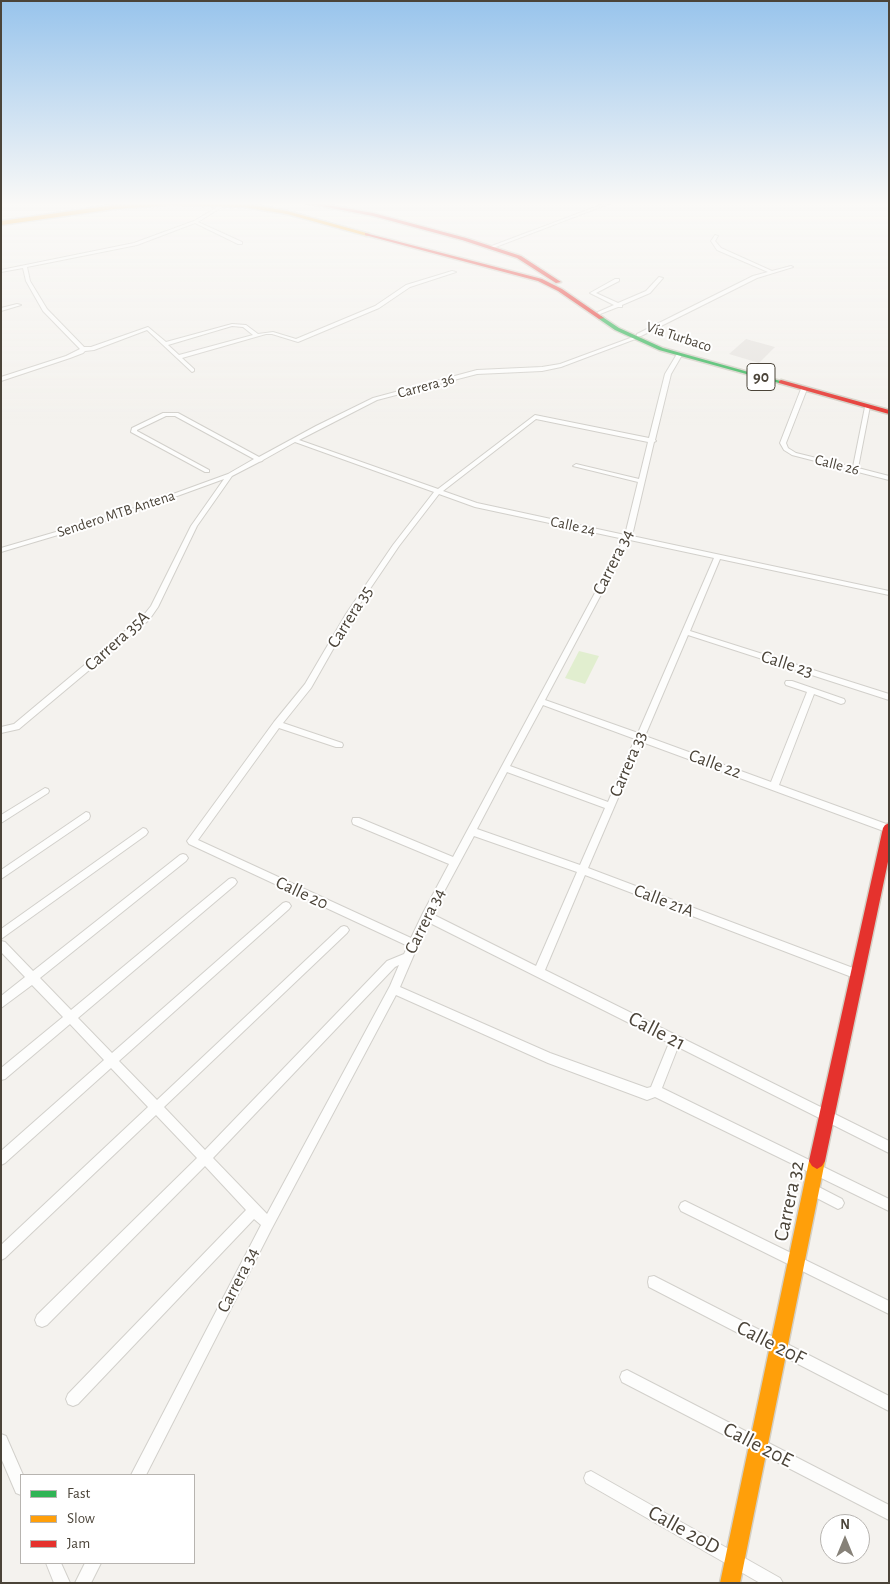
<!DOCTYPE html>
<html>
<head>
<meta charset="utf-8">
<style>
	body { margin:0 }
	#map { position:relative; width:890px; height:1584px; overflow:hidden; background:#f4f2ee; font-family:"Alegreya Sans",sans-serif }
	canvas { display:block }
	.frame { position:absolute; inset:0; border:2px solid #4b4439; pointer-events:none }
	.legend { position:absolute; left:20px; top:1474px; width:175px; height:90px; box-sizing:border-box; background:#fff; border:1px solid #b7b4b0; margin:0; padding:6px 9px; list-style:none; font-size:15px; color:#4b4439 }
	.legend li { display:flex; align-items:center; gap:10px; height:25px }
	.legend b { width:25px; border:1px solid #b7b4b0 }
	.north { position:absolute; left:820px; top:1514px; width:50px; height:50px; box-sizing:border-box; background:#fff; border:1px solid #b7b4b0; border-radius:50%; rotate:0deg; font-size:14px; font-weight:700; line-height:20px; text-align:center; color:#4b4439 }
	.north::after { content:''; display:block; margin:auto; width:18px; height:22px; background:#868178; clip-path:polygon(50% 0,100% 100%,50% 72%,0 100%) }
</style>
</head>
<body>
<div id="map">
<canvas width="890" height="1584"></canvas>
<div class="frame"></div>
<ul class="legend">
<li><b style="height:6px;background:#30b455"></b>Fast</li>
<li><b style="height:6px;background:#ff9f0a"></b>Slow</li>
<li><b style="height:6px;background:#e5322d"></b>Jam</li>
</ul>
<div class="north">N</div>
</div>
<script>
const context = document.querySelector('canvas').getContext('2d');
context.lineJoin = 'round';
function paint(path, color) { context.fillStyle = color; context.fill(path, 'evenodd'); }
const toPath = rows => new Path2D(rows.map(r => 'M' + r).join(''));
function strokePath(path, color, width, dash) { context.strokeStyle = color; context.lineWidth = width; context.lineCap = dash ? 'butt' : 'round'; context.setLineDash(dash || []); context.stroke(path); }
function write(font, color, halo, rows, align = 'center') {
  context.font = font + ' "Alegreya Sans",sans-serif'; context.lineWidth = 4; context.setLineDash([]); context.textBaseline = 'middle'; context.strokeStyle = halo; context.fillStyle = color; for (const [text, x, y, turn = 0] of rows) {
    context.save(); context.translate(x, y); context.rotate((+turn || 0) * Math.PI / 180); context.textAlign = isNaN(turn) ? turn : align; if (halo) context.strokeText(text, 0, 0); context.fillText(text, 0, 0); context.restore();
  }
}
paint(toPath([
	[579,651,599,656,585,684,565,678]
]), '#e1eecf');
paint(toPath([
	[746,339,775,347,759,363,729,354]
]), '#e6e3df');
const street = toPath([
	[224,203,227,204,198,222,242,242,242,244,238,244,195,223,137,245,27,267,30,281,47,309,84,347,91,347,148,327,166,342,232,324,246,325,258,334,273,332,296,339,375,306,406,285,452,271,456,272,410,287,379,308,298,342,272,334,266,334,182,358,194,369,194,371,192,372,147,330,94,350,85,351,83,353,70,358,1,381,1,377,66,356,80,349,43,311,26,281,23,268,1,272,1,270,134,243,194,221,224,203],
	[232,326,243,327,253,335,179,355,168,345,232,326],
	[606,203,611,203,493,248,489,247,606,203],
	[715,235,718,236,715,241,721,248,772,271,791,266,793,267,757,278,641,336,637,336,637,334,753,276,768,272,717,250,711,241,715,235],
	[659,277,663,278,650,293,622,305,622,307,618,307,600,314,598,313,598,312,614,305,590,293,615,279,619,279,619,281,596,293,618,303,646,291,659,277],
	[17,304,21,305,1,311,1,308,17,304],
	[633,337,638,338,561,367,542,371,477,374,377,400,299,440,438,489,535,415,649,438,665,374,677,354,681,354,682,355,671,374,655,440,656,441,654,442,632,536,889,591,889,595,720,559,690,631,889,694,889,700,688,635,645,736,771,782,807,692,786,685,785,683,786,681,792,681,844,699,845,701,844,703,841,704,814,694,779,785,889,825,889,833,642,742,588,868,861,971,862,974,861,977,857,979,585,875,545,970,889,1141,889,1153,678,1047,662,1088,889,1199,889,1211,655,1097,647,1100,548,1063,396,995,272,1228,146,1475,131,1475,261,1225,254,1219,78,1404,73,1406,68,1404,66,1399,68,1394,246,1210,205,1166,47,1325,42,1327,37,1325,35,1320,37,1315,197,1158,156,1115,5,1258,1,1260,1,1245,148,1107,111,1068,5,1163,1,1165,1,1151,104,1060,70,1024,5,1079,1,1080,1,1068,63,1017,32,985,1,1008,1,996,25,977,1,952,1,941,5,942,33,971,180,855,183,854,186,855,188,858,186,861,40,978,71,1010,229,879,232,878,235,879,237,882,235,885,78,1018,112,1053,283,903,286,902,289,903,291,906,289,909,119,1061,157,1100,341,927,344,926,347,927,349,930,347,933,164,1107,205,1150,387,961,404,954,408,946,189,844,187,841,274,722,305,684,346,614,393,545,434,492,295,442,263,460,262,461,259,462,232,476,197,526,158,607,149,620,19,729,1,733,1,727,14,724,143,616,151,606,191,526,224,479,125,515,1,552,1,548,121,513,228,474,254,459,175,416,166,416,137,430,137,431,209,470,209,472,205,472,131,432,132,428,163,413,178,413,259,457,316,426,373,398,477,370,542,367,560,364,633,337],
	[536,419,648,442,639,479,576,464,573,466,638,482,625,535,477,503,443,491,536,419],
	[439,494,475,507,624,539,453,857,359,818,353,818,352,821,353,824,449,864,423,913,411,938,198,840,279,728,336,747,342,747,343,745,342,743,283,723,311,688,353,614,399,546,439,494],
	[630,540,714,558,638,733,545,700,630,540],
	[543,705,635,739,608,802,510,766,543,705],
	[507,772,605,808,580,865,477,829,507,772],
	[474,836,577,872,536,966,432,914,474,836],
	[428,922,669,1043,651,1087,647,1088,550,1053,400,987,428,922],
	[399,965,390,986,267,1214,213,1158,395,967,399,965],
	[804,387,807,389,786,443,788,448,796,453,853,467,865,407,870,406,858,468,889,476,889,480,792,455,784,450,780,443,801,389,804,387],
	[45,788,48,789,49,791,48,793,1,823,1,815,45,788],
	[86,812,89,813,90,816,89,819,1,879,1,870,86,812],
	[143,828,146,829,148,832,146,835,1,939,1,929,143,828],
	[811,1183,842,1199,844,1203,842,1207,838,1209,807,1193,805,1189,807,1185,811,1183],
	[685,1201,889,1301,889,1314,681,1211,679,1207,681,1203,685,1201],
	[654,1276,889,1396,889,1411,649,1287,648,1282,649,1277,654,1276],
	[627,1370,889,1505,889,1520,622,1382,620,1377,622,1372,627,1370],
	[1,1434,6,1436,23,1475,21,1475,21,1495,16,1493,1,1458,1,1434],
	[591,1471,780,1578,783,1583,760,1583,586,1483,584,1478,586,1473,591,1471],
	[46,1563,61,1563,70,1583,54,1583,46,1563],
	[85,1563,101,1563,91,1583,75,1583,85,1563]
]);
const fast = toPath([
	[601,316,619,328,663,348,784,382,779,383,659,350,615,330,599,319,599,317,601,316]
]);
const slow = toPath([
	[152,203,243,203,287,211,370,234,367,236,287,214,243,207,170,205,114,209,1,225,1,221,114,205,152,203],
	[817,1153,822,1156,825,1161,740,1583,720,1583,809,1161,812,1156,817,1153]
]);
const jam = toPath([
	[306,203,316,203,373,213,466,238,521,256,561,282,556,283,517,258,462,240,373,216,306,203],
	[365,233,542,279,562,289,604,318,599,319,558,291,538,281,365,235,365,233],
	[781,380,889,410,889,414,779,383,779,381,781,380],
	[889,823,889,857,825,1161,822,1166,817,1169,812,1166,809,1161,883,828,885,825,889,823]
]);
strokePath(street, '#d2d0cb', 2);
strokePath(fast, '#d3cfc5', 3);
strokePath(slow, '#d3cfc5', 3);
strokePath(jam, '#d3cfc5', 3);
paint(street, '#fdfdfc');
paint(fast, '#30b455');
paint(slow, '#ff9f0a');
paint(jam, '#e5322d');
const sky = context.createLinearGradient(0, 0, 0, 425);
sky.addColorStop(0, '#98c4ec');
sky.addColorStop(0.48, '#faf9f7');
sky.addColorStop(1, '#faf9f700');
context.fillStyle = sky;
context.fillRect(0, 0, 890, 425);
write('15px', '#4b4439', '#fff', [
	["Vía Turbaco",679,337,18],
	["Carrera 36",426,386,-15],
	["Calle 26",837,465,14],
	["Sendero MTB Antena",116,514,-18],
	["Calle 24",573,526,12]
]);
for (const [x, y, w] of [
	[761,377,28]
]) { const box = new Path2D(); box.roundRect(x - w / 2, y - 13.5, w, 27, 4); context.fillStyle = '#fff'; context.fill(box); strokePath(box, '#4b4439', 1); }
write('bold 16px', '#4b4439', null, [
	["90",761,377]
]);
write('18px', '#4b4439', '#fff', [
	["Carrera 34",613,562,-64],
	["Carrera 35",350,617,-58],
	["Carrera 35A",117,641,-42],
	["Calle 23",787,664,18],
	["Carrera 33",628,764,-67],
	["Calle 22",715,764,20],
	["Calle 20",302,893,25],
	["Calle 21A",664,901,21],
	["Carrera 34",425,921,-64],
	["Carrera 34",238,1280,-63]
]);
write('21px', '#4b4439', '#fff', [
	["Calle 21",657,1031,27],
	["Carrera 32",789,1201,-78],
	["Calle 20F",771,1343,27],
	["Calle 20E",758,1445,27],
	["Calle 20D",684,1530,29]
]);
</script>
</body>
</html>
